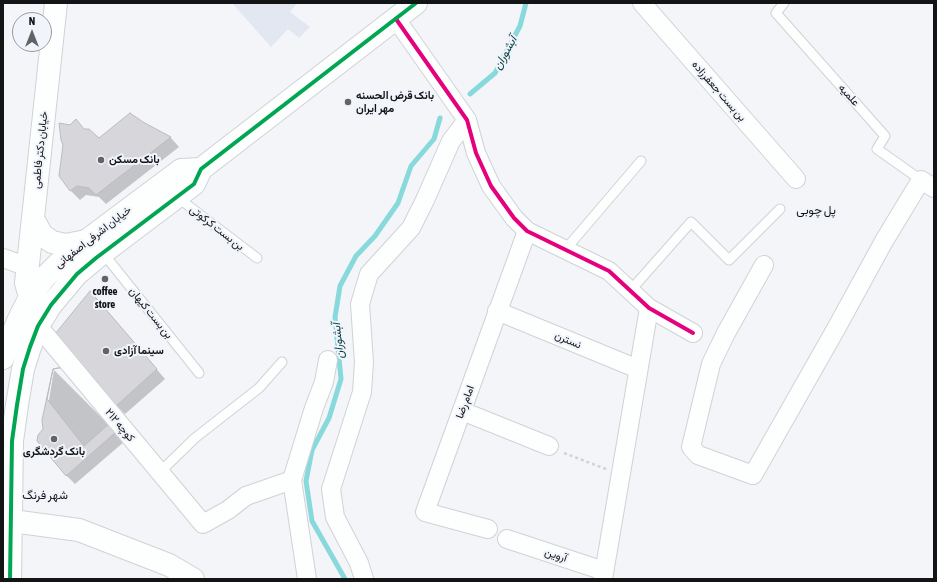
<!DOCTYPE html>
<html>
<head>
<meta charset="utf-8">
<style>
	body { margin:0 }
	#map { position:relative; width:937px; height:582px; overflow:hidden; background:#f3f5f9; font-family:"Asap Condensed",sans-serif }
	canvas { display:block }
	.frame { position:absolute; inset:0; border:4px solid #131416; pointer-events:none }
	.north { position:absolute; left:12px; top:12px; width:40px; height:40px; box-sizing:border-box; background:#f1f4fb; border:1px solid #989a9f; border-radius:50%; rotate:0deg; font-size:11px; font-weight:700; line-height:16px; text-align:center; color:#131416 }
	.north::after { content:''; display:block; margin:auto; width:14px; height:18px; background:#616365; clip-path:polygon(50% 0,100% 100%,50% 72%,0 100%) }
</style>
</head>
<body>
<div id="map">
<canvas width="937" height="582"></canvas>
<div class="frame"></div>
<div class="north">N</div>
</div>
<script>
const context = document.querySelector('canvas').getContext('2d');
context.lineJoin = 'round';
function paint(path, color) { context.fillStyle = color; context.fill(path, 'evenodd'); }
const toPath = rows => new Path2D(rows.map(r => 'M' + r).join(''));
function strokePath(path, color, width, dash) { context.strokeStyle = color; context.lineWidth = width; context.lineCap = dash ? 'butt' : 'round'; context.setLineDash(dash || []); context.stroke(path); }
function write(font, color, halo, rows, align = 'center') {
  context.font = font + ' "Asap Condensed",Vazirmatn,sans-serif'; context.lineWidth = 4; context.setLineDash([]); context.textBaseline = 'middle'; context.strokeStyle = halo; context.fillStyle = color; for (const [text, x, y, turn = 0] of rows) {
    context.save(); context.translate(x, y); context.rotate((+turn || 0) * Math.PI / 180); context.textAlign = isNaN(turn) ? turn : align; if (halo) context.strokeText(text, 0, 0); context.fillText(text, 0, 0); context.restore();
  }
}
paint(toPath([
	[232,3,297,3,290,12,310,27,299,38,288,29,271,47]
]), '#e2e7f1');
paint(toPath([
	[76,121,85,130,99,139,142,123,171,138,179,147,106,204,99,197,86,195,80,200,71,191,60,176,70,126],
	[99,301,165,379,125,414,116,405],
	[54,370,125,441,75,484,66,475,44,429]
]), '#0003');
strokePath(toPath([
	[470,94,495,73,520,26,526,3],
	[345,579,312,521,306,481,312,450,329,418,341,379,335,317,340,286,356,256,375,236,398,203,411,166,434,139,440,118]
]), '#87d9db', 5);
const building = toPath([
	[130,113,143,122,171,137,96,195,89,188,77,186,70,191,59,176,63,145,61,140,59,123,70,125,76,119,84,129,89,129,99,138,130,113],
	[90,291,157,369,116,406,55,334,90,291],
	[64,367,110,423,84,446,47,399,53,369,64,367],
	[64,367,117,431,66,476,37,441,38,435,43,429,42,420,53,369,64,367]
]);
paint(building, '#d7d7db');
strokePath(building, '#bbbbbf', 1);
const lane = toPath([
	[784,3,776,13,885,136,877,149,921,180],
	[177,197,257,258],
	[565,250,641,161],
	[103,253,199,373],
	[630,291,691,222,729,260,780,209],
	[160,472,195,438,259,388,282,362]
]);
const street = toPath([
	[642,3,796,179],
	[396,19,467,120,476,153,491,186,514,218,527,231,609,271,649,308,693,333],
	[3,258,28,267],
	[764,265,726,333,711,364,691,447,698,455,753,475,837,327,884,241,921,180,934,188],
	[497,311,638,369],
	[38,326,203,524,228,510,246,496,292,480],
	[462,411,549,446],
	[488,529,425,512,527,231],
	[507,539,604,571],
	[307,579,292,480,314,408,324,382,328,360],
	[364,579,359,563,335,517,331,489,362,392,364,362,360,304,369,274,411,228,425,200,451,141,467,120],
	[603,579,649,308]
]);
const secondary = toPath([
	[33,219,42,235,52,242,66,245,86,241],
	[30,297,26,283,56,3],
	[3,358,18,321,30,297,44,278,58,264,74,250,181,170,201,169],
	[12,521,79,530,169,565,193,579],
	[10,579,12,441,17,405,23,369,30,347,38,326,51,305,77,274,96,258,194,184,201,169,416,3]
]);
strokePath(lane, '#d0d2d5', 11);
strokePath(street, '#d0d2d5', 20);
strokePath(secondary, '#d0d2d5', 24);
strokePath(toPath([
	[564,453,606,469]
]), '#d2d2d4', 2.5, [3, 3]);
strokePath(lane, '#fdfefe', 9);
strokePath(street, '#fdfefe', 18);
strokePath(secondary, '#fdfefe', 22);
strokePath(toPath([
	[396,19,467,120,476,153,491,186,514,218,527,231,609,271,649,308,693,333]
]), '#e5007d', 4);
strokePath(toPath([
	[10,579,12,441,17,405,23,369,30,347,38,326,51,305,77,274,96,258,194,184,201,169,416,3]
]), '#00a651', 4);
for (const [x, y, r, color] of [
	[348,102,4,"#616365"],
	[101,160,4,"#616365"],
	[105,279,4,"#616365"],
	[106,351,4,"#616365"],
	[54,439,4,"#616365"]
]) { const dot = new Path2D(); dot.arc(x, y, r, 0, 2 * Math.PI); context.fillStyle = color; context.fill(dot); strokePath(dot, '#f1f4fb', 1.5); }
write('11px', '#131416', '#f1f4fb', [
	["بن بست جعفرزاده",719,91,49],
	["علمیه",849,95,48],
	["خیابان دکتر فاطمی",40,150,-84],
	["بن بست کرکوتی",217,228,38],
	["خیابان اشرفی اصفهانی",93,237,-38],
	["بن بست کیهان",151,313,51],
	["نسترن",568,340,23],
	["امام رضا",465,402,-70],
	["کوچه ۲۱۲",120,425,50],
	["آروین",556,555,18]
]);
write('bold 11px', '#131416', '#f1f4fb', [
	["بانک قرض الحسنه",356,96],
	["مهر ایران",356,109],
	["بانک مسکن",109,160],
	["coffee",105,292,"center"],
	["store",105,305,"center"],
	["سینما آزادی",114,351],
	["بانک گردشگری",54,452,"center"]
], 'left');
write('italic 12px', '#063e3f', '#f1f4fb', [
	["آبشوران",505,53,-61],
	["آبشوران",338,341,-96]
]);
write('12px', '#131416', '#f1f4fb', [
	["پل چوبی",816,210],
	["شهر فرنگ",45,495]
]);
</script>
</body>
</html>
